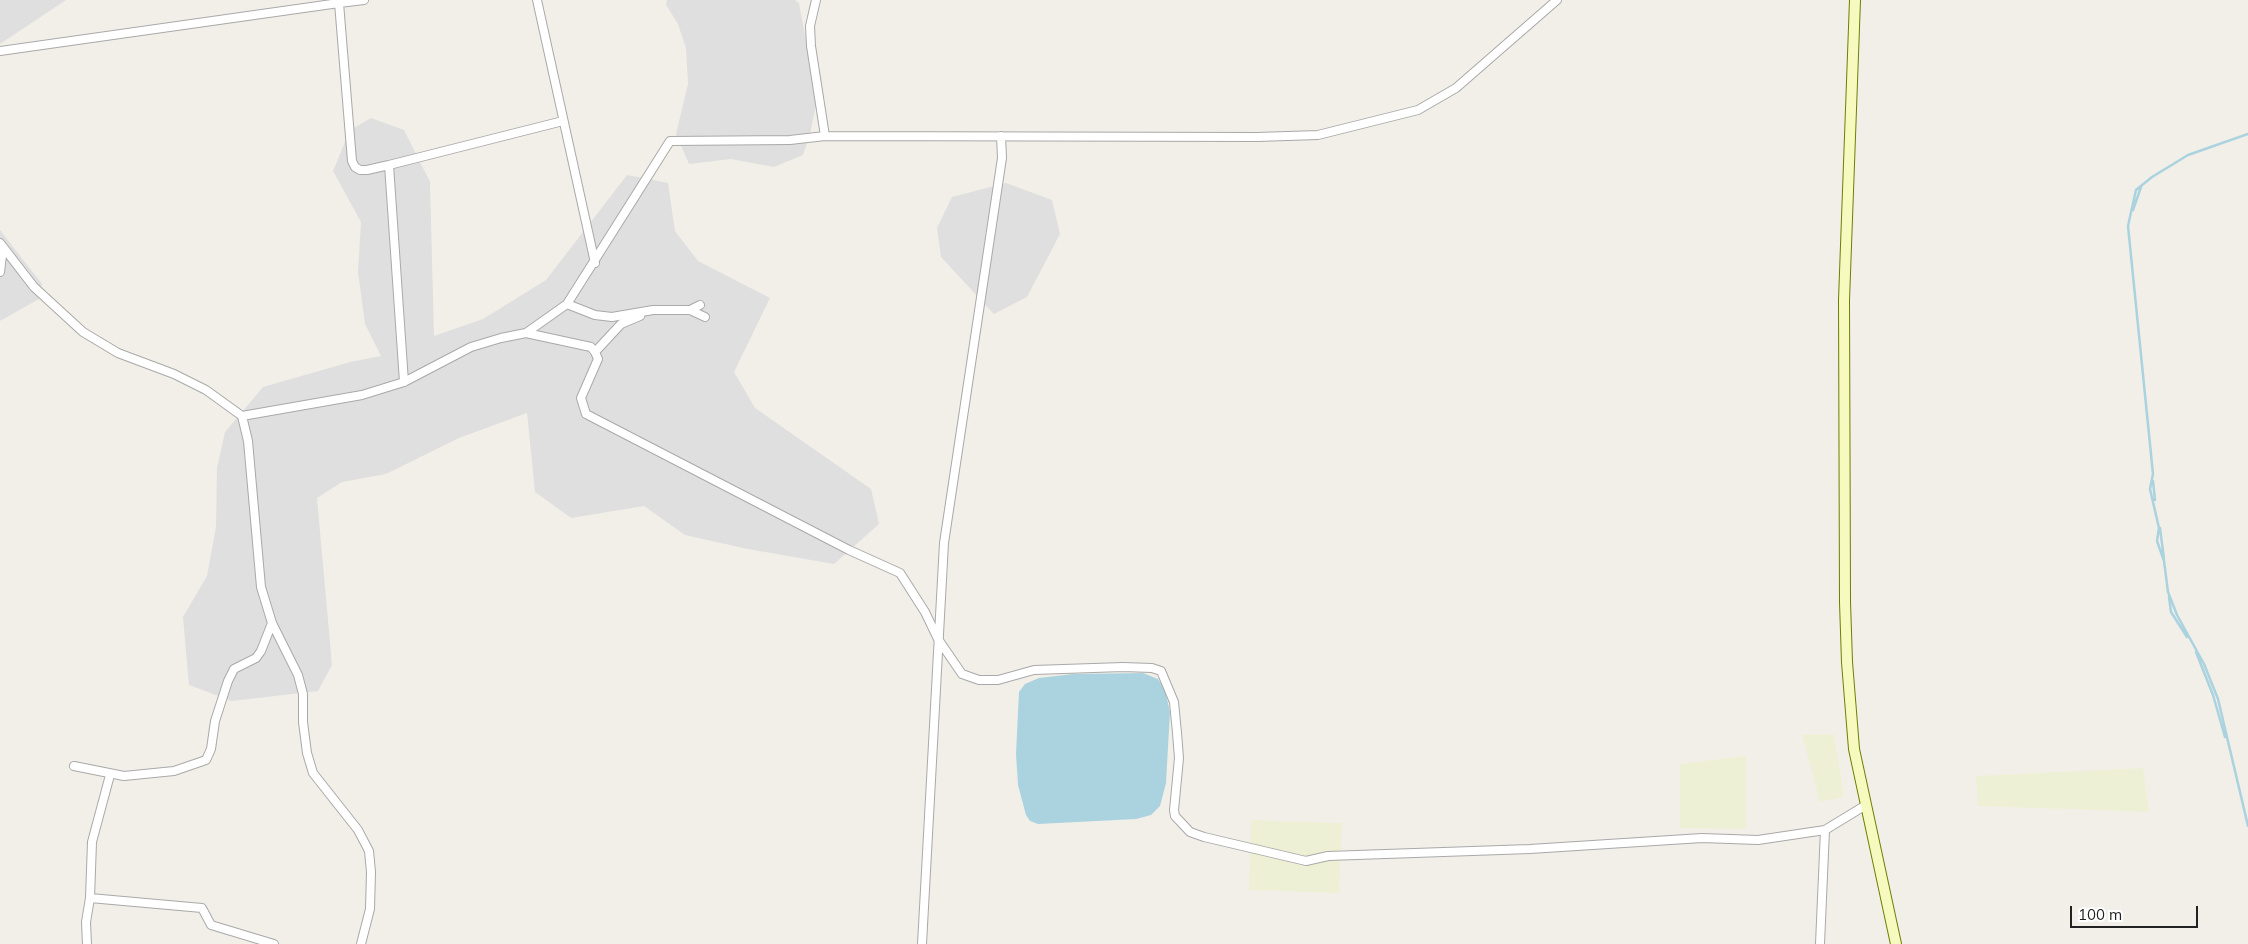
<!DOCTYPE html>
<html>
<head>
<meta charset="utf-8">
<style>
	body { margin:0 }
	#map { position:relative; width:2248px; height:944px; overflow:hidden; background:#f2efe9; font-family:Mulish,sans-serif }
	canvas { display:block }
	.scale { position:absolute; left:2070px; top:906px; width:128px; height:22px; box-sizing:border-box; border:2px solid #222; border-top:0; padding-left:6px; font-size:15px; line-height:18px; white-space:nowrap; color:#222; -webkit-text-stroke:4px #fff; paint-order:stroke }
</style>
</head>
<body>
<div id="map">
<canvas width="2248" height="944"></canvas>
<div class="scale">100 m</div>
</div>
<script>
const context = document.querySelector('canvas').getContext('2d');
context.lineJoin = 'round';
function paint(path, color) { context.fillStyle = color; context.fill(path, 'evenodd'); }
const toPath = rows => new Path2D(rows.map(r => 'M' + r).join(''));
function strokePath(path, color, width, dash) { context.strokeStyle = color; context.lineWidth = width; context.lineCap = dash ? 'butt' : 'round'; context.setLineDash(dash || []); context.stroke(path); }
paint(toPath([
	[0,0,66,0,0,44],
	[667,0,795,0,799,3,817,100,810,134,803,155,774,167,731,159,689,164,676,134,688,84,686,48,678,24,666,5],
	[371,118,404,130,430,182,434,336,483,319,546,280,627,175,668,183,675,231,698,261,770,298,734,372,755,408,871,489,879,524,834,564,748,549,685,535,644,506,571,518,535,492,527,413,459,438,386,474,342,482,317,498,332,665,318,691,232,701,189,685,183,617,207,576,216,527,217,468,225,432,263,387,350,362,381,356,365,324,358,272,361,222,333,171,350,130],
	[1006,183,1052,200,1060,234,1027,297,994,314,941,257,937,228,952,197],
	[0,230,42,284,39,299,0,321]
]), '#e0dfdf');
paint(toPath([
	[1834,734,1844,797,1820,802,1802,735],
	[1746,756,1746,829,1680,828,1680,764],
	[2143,768,2149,812,1978,806,1976,776],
	[1251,820,1342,823,1339,893,1249,890]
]), '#eef0d5');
paint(toPath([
	[1143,673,1158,679,1165,690,1170,712,1166,783,1160,806,1151,815,1136,819,1038,824,1030,821,1026,815,1018,785,1016,754,1019,692,1025,684,1039,678,1073,674]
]), '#aad3df');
strokePath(toPath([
	[2248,134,2188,155,2152,177,2136,190,2128,226,2153,474,2150,489,2159,528,2157,541,2164,561,2168,592,2177,615,2204,664,2218,699,2248,826],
	[2133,210,2141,187],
	[2153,481,2155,500],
	[2160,528,2164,559],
	[2169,597,2171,612,2187,637],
	[2196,652,2213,695,2225,737]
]), '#aad3df', 2.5);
const street = toPath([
	[537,0,595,263],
	[816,0,810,26,811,46,825,136],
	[339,3,364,0],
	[0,51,339,3,352,161,355,167,360,170,367,170,389,165],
	[0,243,34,287,83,332,118,353,174,374,206,390,242,416,248,441,261,587,272,623,298,675,303,694,303,722,307,753,313,773,358,830,369,851,371,872,370,909,361,944],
	[0,272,3,247],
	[567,304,595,315,612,317,653,310,690,310,705,317],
	[690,310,700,305],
	[526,333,591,347,595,352,598,359,581,398,586,414,849,550,900,573,925,612,938,639,962,674,979,680,998,680,1034,670,1123,667,1152,668,1161,671,1174,702,1177,733,1179,758,1174,810,1175,816,1190,832,1204,837,1306,861,1328,856,1530,849,1702,838,1758,840,1825,830,1866,805],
	[595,352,621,324,640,316],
	[404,382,389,165,563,121],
	[242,416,362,395,404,382,471,347,501,338,526,333,567,304,670,141,790,140,825,136,1257,137,1318,135,1418,110,1456,88,1557,0],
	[74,766,124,776,174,771,206,760,211,749,215,721,228,681,234,669,256,658,261,651,272,623],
	[90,898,202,908,211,925,274,944],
	[87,944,86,922,90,898,92,842,110,775],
	[922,944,944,543,1002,158,1001,136],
	[1820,944,1825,830]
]);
const secondary = toPath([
	[1855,0,1844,300,1845,602,1847,662,1854,749,1896,944]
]);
strokePath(street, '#a9a9a9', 10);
strokePath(secondary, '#707d05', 12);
strokePath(street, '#fff', 8);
strokePath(secondary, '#f7fabf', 10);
</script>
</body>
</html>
